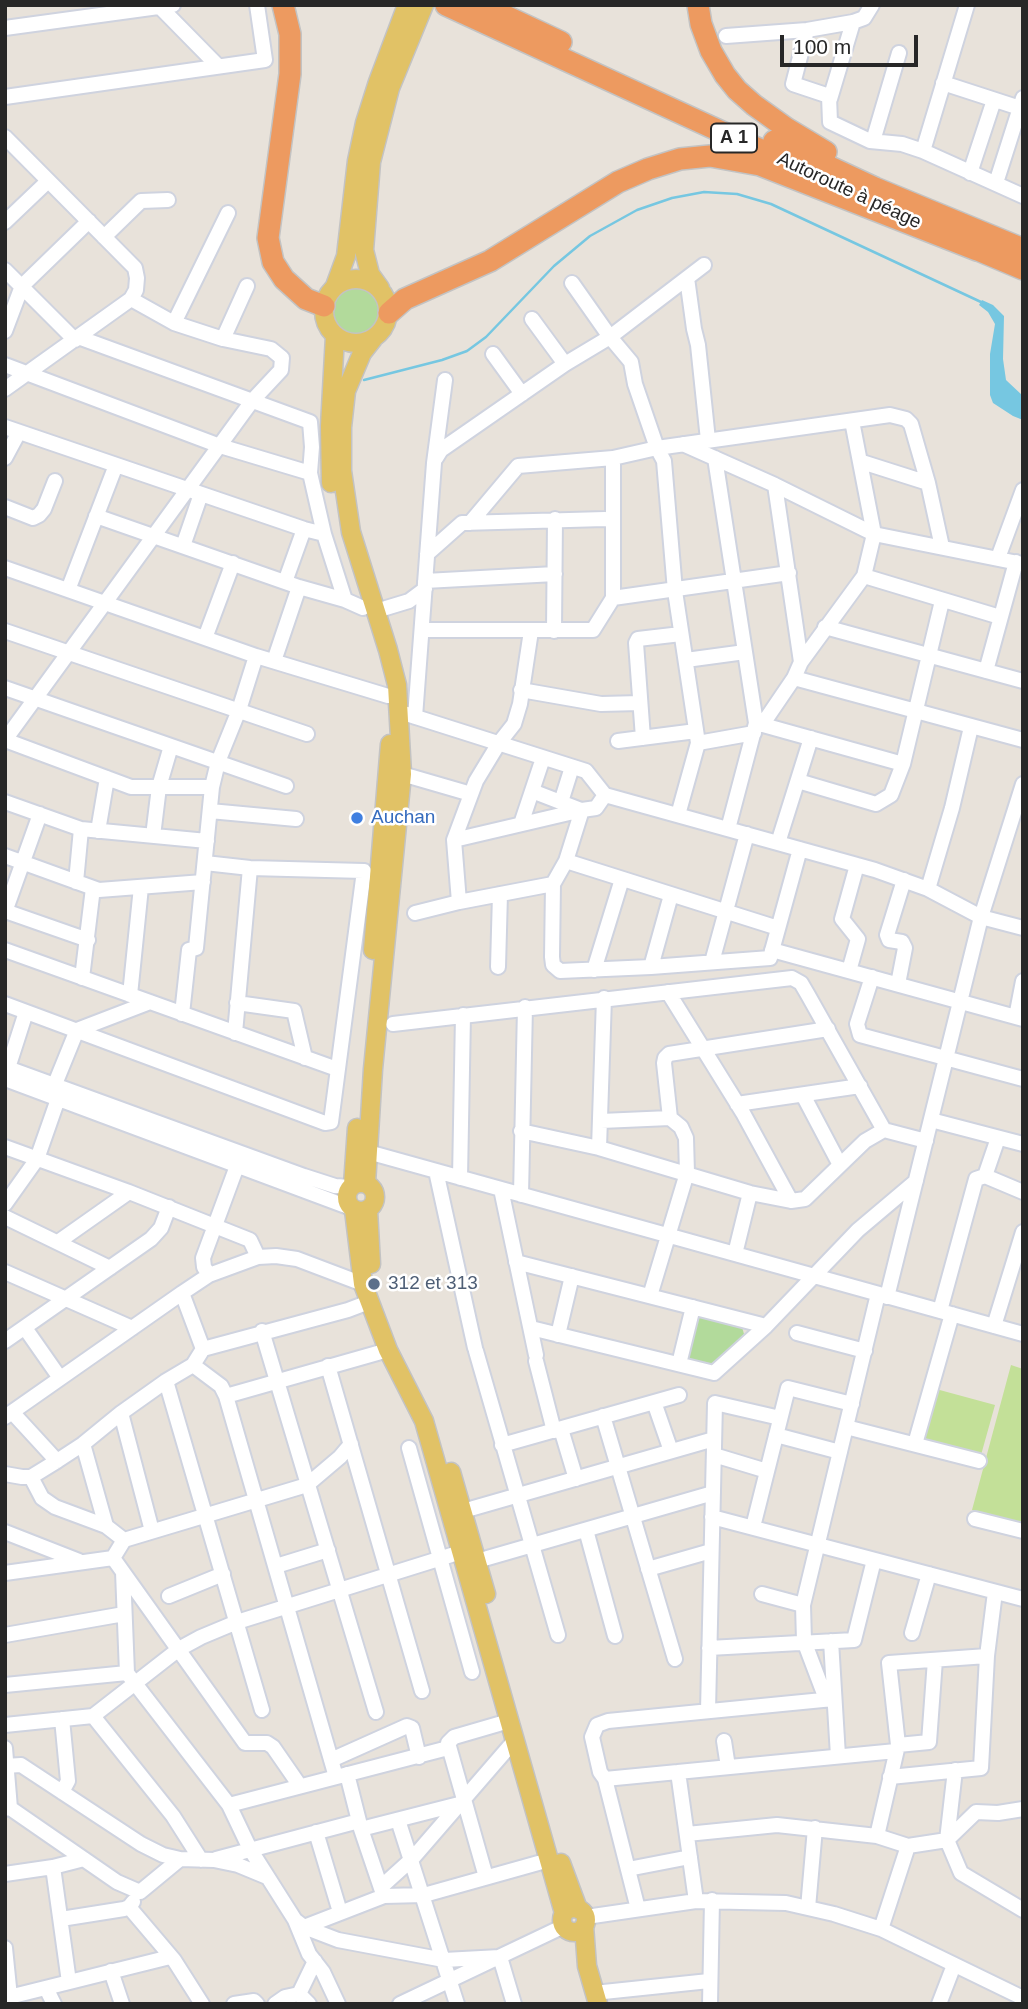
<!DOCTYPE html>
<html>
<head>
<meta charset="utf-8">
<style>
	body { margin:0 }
	#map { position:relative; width:1028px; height:2009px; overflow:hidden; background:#e8e2da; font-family:Helvetica,sans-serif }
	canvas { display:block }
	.frame { position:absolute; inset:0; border:7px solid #272727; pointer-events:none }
	.scale { position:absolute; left:780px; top:35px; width:138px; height:32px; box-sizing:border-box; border:4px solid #272727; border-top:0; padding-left:9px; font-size:21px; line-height:24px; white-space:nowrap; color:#272727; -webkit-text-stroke:5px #fff; paint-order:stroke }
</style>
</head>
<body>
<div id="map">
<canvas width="1028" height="2009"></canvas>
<div class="frame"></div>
<div class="scale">100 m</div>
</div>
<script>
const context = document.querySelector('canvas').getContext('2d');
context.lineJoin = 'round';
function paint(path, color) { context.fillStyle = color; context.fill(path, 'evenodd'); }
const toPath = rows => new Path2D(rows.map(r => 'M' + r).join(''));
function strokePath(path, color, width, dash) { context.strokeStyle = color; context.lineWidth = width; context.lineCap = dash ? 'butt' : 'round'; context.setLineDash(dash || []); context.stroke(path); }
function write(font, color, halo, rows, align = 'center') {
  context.font = font + ' Helvetica,sans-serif'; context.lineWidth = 5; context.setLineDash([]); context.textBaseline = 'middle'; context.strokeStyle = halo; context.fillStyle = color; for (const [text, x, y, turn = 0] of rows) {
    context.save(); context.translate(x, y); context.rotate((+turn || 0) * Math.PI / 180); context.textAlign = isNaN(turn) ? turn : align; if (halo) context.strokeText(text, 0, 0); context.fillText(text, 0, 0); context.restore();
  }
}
paint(toPath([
	'329 312a27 27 0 1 1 54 0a27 27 0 1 1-54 0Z',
	[698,1316,742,1327,744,1334,717,1361,709,1364,689,1359,687,1358,696,1317]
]), '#b2da9b');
paint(toPath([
	[1011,1365,1023,1369,1023,1523,972,1510],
	[936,1389,995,1405,981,1455,922,1438]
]), '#c3e098');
paint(toPath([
	[982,300,993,305,1004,316,1003,359,1006,380,1023,396,1023,420,1013,416,993,403,990,395,990,354,995,324,988,312,979,305]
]), '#76c7e1');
strokePath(toPath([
	[364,380,442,360,467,351,486,337,554,266,590,236,637,210,672,198,704,192,737,194,771,204,981,302]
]), '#76c7e1', 2.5);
const minor = toPath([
	[158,5,218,66],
	[5,28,173,5],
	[807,30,793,84,829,96,830,122,870,141,902,144,923,151,1023,196],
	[726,36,807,30,853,22,864,18,872,5],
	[943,83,1023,109],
	[5,97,265,60,257,5],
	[830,99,853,22],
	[5,137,135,268,137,278,136,290,131,299,5,389],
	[873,141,899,53],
	[923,151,967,5],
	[970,173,994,100],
	[996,183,1023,98],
	[5,222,48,181],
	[104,237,141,201,168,200],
	[5,270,75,340],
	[687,278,704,265],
	[532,319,565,364],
	[174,323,228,213],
	[5,331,22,286,89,221],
	[78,337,310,422,312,447,310,473,324,534,345,600],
	[223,339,247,286],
	[493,354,522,394],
	[5,365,220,446,310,473],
	[5,427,304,529,324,534],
	[683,444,775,485,874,534,1023,564],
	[5,458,19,432],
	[436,458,441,450,565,364,610,337,572,283],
	[715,458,756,723,728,829],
	[862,462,928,483],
	[5,507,33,518,39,515,44,509,55,481],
	[96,516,299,587,345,600,363,608],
	[470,523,518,466,613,458],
	[183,546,201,494],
	[427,554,462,523,605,519,613,521],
	[998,558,1023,490],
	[5,568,256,656,388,696],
	[864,576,1000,617],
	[425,581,555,574],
	[285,582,304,529],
	[68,590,116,465],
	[613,598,613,458,657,448,890,415,906,419,911,424,928,483,942,547],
	[376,611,409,601,425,589],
	[825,627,1023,681],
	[423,630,593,630,613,598,789,573],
	[5,631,307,734],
	[554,631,555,519],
	[205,638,233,563],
	[686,660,745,652],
	[274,661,299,587],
	[801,662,864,576,874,534,852,421],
	[986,671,1016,562],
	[794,678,1023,740],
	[5,688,286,786],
	[521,690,601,704,640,703],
	[400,712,586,771,605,795,875,870,928,889,981,917,1023,928],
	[415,717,434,463,445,380],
	[756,723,903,764],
	[762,725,794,678,801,662,775,485],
	[643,738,636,643,638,639,681,634],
	[5,740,252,401,281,370,282,358,271,349,223,339,174,323,131,299],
	[5,740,131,787,212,787],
	[618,741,696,731],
	[698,743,754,733],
	[402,774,471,794],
	[798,781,876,804,891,795,903,764,942,601],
	[532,791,581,810],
	[605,795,596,808,582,810,566,861,553,884,552,957,553,965,560,971,651,967,770,958,800,849],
	[5,802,81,829,207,841],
	[561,802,572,767],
	[210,811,296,819],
	[678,815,698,743,675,591,664,461,657,448,635,384,631,362,610,337,687,278,694,329,698,345,708,440],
	[521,824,543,758],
	[98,831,107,778],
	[153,836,159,787,171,746],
	[454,840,476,781,499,743,514,724,520,704,531,631],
	[778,843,811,738],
	[5,856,99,890,203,882],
	[566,861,778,928],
	[76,882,81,829],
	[928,889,952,808,971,727],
	[459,902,454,840,582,810],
	[5,911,88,940],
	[5,912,40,814],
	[415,913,459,902,553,884],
	[5,950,337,1069],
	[772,950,1023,1019],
	[712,962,747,834],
	[498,967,500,894],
	[651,967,671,895],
	[594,970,622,879],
	[849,971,858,939,842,919,857,865],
	[872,977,857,1024,860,1035,1023,1079],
	[82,978,93,888],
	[898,984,905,948,902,942,889,940,887,935,904,880],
	[668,992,743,1113,791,1201],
	[130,995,141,887],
	[237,1003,294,1011,305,1058],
	[5,1004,325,1123,331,1122,364,871,250,868,205,863],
	[182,1014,189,950,196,948,212,787,218,762,239,710,256,656],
	[1016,1017,1023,981],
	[393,1024,792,978,801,983,808,995,884,1130],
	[235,1033,250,868],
	[5,1067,304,1176,335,1186,350,1187],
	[8,1068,26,1012],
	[5,1079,351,1208],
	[55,1084,77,1030,150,1002],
	[803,1095,840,1165],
	[737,1104,860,1086],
	[670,1118,664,1063,665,1058,669,1054,828,1029],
	[931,1120,1023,1144],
	[601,1121,670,1118,681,1127,686,1138,687,1173,650,1296],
	[521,1131,599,1148,750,1193,791,1201,805,1199,865,1141,884,1130,926,1141],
	[5,1147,129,1192,250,1240,258,1257],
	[599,1148,604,998],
	[368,1152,1023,1334],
	[436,1171,475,1348],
	[985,1176,998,1138],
	[460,1178,463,1015],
	[501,1189,536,1355],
	[521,1195,525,1007],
	[5,1204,37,1159,58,1099],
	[5,1217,110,1268],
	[58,1242,129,1192],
	[735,1254,750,1193],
	[516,1262,766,1326],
	[5,1272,132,1328],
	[209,1275,204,1267,203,1258,237,1166],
	[182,1293,203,1349],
	[887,1297,981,917,1023,784],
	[940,1311,976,1179,985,1176,1023,1192],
	[994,1326,1023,1232],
	[25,1328,60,1378],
	[531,1328,714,1373,766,1326,858,1230,916,1181],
	[262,1331,376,1712],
	[797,1333,865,1351],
	[558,1335,572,1276],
	[5,1341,151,1239,161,1228,169,1207],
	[476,1351,558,1635],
	[536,1361,554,1431],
	[679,1364,693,1307],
	[193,1365,221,1386,226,1396,388,1350],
	[328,1366,422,1691],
	[166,1381,262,1710],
	[226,1396,336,1777],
	[654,1402,671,1451],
	[12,1412,57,1461],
	[121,1413,152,1531],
	[603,1416,675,1659],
	[5,1417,182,1293,209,1275,258,1257,276,1256,297,1259,363,1284],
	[846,1427,979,1461],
	[561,1429,576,1479],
	[776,1435,840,1452],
	[83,1444,106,1526],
	[915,1444,952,1314],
	[502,1445,679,1395],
	[409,1448,472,1672],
	[714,1455,767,1471],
	[5,1474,22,1477,31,1477,57,1461,83,1444,121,1413,166,1381,193,1365,203,1349,348,1310,369,1302],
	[31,1477,42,1498,55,1507,106,1526,124,1540],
	[463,1511,714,1439],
	[712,1517,1023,1599],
	[975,1519,1023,1531],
	[753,1527,788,1388,852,1404],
	[586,1530,615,1636],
	[5,1532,79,1561],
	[113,1558,245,1743,267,1743,273,1747,300,1786],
	[113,1558,124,1540,307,1485,340,1457,351,1444],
	[477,1561,713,1493],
	[276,1566,328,1550],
	[648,1569,711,1551],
	[123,1572,127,1673,229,1805,250,1849,295,1920,304,1927,338,1940,444,1960,500,1957,514,2004],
	[5,1573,113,1558],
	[762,1594,803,1605],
	[169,1596,223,1574],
	[912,1633,929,1574],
	[5,1635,124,1614],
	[831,1641,838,1756],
	[709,1648,854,1640,874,1560],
	[5,1685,127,1673],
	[826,1699,804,1641,803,1605,878,1294],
	[708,1711,715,1403,780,1418],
	[93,1716,173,1816,201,1860],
	[5,1725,93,1716,179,1649,201,1637,237,1622,461,1552],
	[724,1741,728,1767],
	[898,1745,929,1742,935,1660],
	[5,1748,10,1808],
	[331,1760,407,1726,412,1728,419,1757],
	[5,1766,21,1765,141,1844,163,1855,180,1859,214,1860,238,1865,267,1877],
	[955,1770,947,1840,961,1873,1023,1910],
	[678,1772,696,1901],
	[347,1774,361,1829,383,1894],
	[890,1777,981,1768,987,1656,995,1592],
	[605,1779,896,1751],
	[62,1792,68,1781,62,1719],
	[229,1805,448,1748],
	[5,1809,10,1808,117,1882,140,1892,180,1859],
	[398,1820,457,2004],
	[361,1829,459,1804],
	[316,1832,340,1912],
	[687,1834,777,1825,877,1836,908,1846,947,1840,976,1812,998,1813,1023,1809],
	[877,1836,898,1745,889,1663,987,1656],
	[216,1859,359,1821],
	[53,1867,84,1859],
	[628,1869,690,1857],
	[5,1874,53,1867,69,1982],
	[486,1877,448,1743,454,1737,509,1721],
	[381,1887,412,1859,515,1740],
	[129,1907,174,1960,202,2004],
	[808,1908,815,1828],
	[638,1909,605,1779,600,1772,592,1737,597,1725,608,1721,833,1699],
	[586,1917,696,1901,786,1903,834,1914,881,1929,1023,1998],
	[61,1919,124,1909,129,1907,133,1902],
	[295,1920,309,1954,323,1972,338,2004],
	[304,1927,384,1896,424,1895,549,1860],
	[881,1929,908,1846],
	[5,1948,10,1997],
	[111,1971,122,2004],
	[46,1988,54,2004],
	[594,1993,709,1981],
	[299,1994,315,1961],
	[5,1998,170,1957],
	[234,2004,254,2001,257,2004],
	[275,2004,285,1997,299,1994,309,2004],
	[400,2004,564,1926],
	[710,2004,712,1900],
	[939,2004,954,1965]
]);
const major = toPath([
	'324 311a32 32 0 1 1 64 0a32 32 0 1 1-64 0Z',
	[335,286,346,256,357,161,365,123,378,82,407,5],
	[380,288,370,274,364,250,371,162,390,88,424,5],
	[331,483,330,426,335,336],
	[373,950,390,744],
	'347 1197a14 14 0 1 1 28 0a14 14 0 1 1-28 0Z',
	[366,1183,373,1069,402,774,397,685,388,650,351,532,342,471,342,427,346,391,362,353,373,339],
	[353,1185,357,1128],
	[354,1210,363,1284,388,1350,424,1421,564,1913],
	[368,1210,371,1264],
	[451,1472,486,1594],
	[561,1863,578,1909],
	'562 1920a12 12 0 1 1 24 0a12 12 0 1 1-24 0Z',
	[584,1926,587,1966,598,2004]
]);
const highway = toPath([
	[283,5,290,34,290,74,268,238,273,262,284,279,306,299,324,306],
	[446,5,787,162],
	[482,5,561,42],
	[698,5,701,24,711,51,725,75,737,90,754,105,786,128,826,152],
	[774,141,875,188,1023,249],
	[966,245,1023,269],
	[389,313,405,299,490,261,618,182,648,169,680,159,710,156,760,165,977,250]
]);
strokePath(minor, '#cfd3df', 18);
strokePath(major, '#c3c3c3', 21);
strokePath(highway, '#c3c3c3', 24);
strokePath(minor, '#fff', 14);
strokePath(major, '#e1c266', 18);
strokePath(highway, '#ed9a60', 21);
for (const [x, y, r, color] of [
	[357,818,7,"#3f7fe0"],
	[374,1284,7,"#5c6f8a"]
]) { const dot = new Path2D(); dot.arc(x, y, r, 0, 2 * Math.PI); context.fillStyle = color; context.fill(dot); strokePath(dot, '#fff', 2.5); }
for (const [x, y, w] of [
	[734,138,46]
]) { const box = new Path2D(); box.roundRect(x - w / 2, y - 14.5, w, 29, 5); context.fillStyle = '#fff'; context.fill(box); strokePath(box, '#272727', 2); }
write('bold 18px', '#272727', null, [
	["A 1",734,138]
]);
write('19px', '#272727', '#fff', [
	["Autoroute à péage",849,191,25]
]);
write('19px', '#366cbe', '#fff', [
	["Auchan",371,818]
], 'left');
write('19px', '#4e5e75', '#fff', [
	["312 et 313",388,1284]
], 'left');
</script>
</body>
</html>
